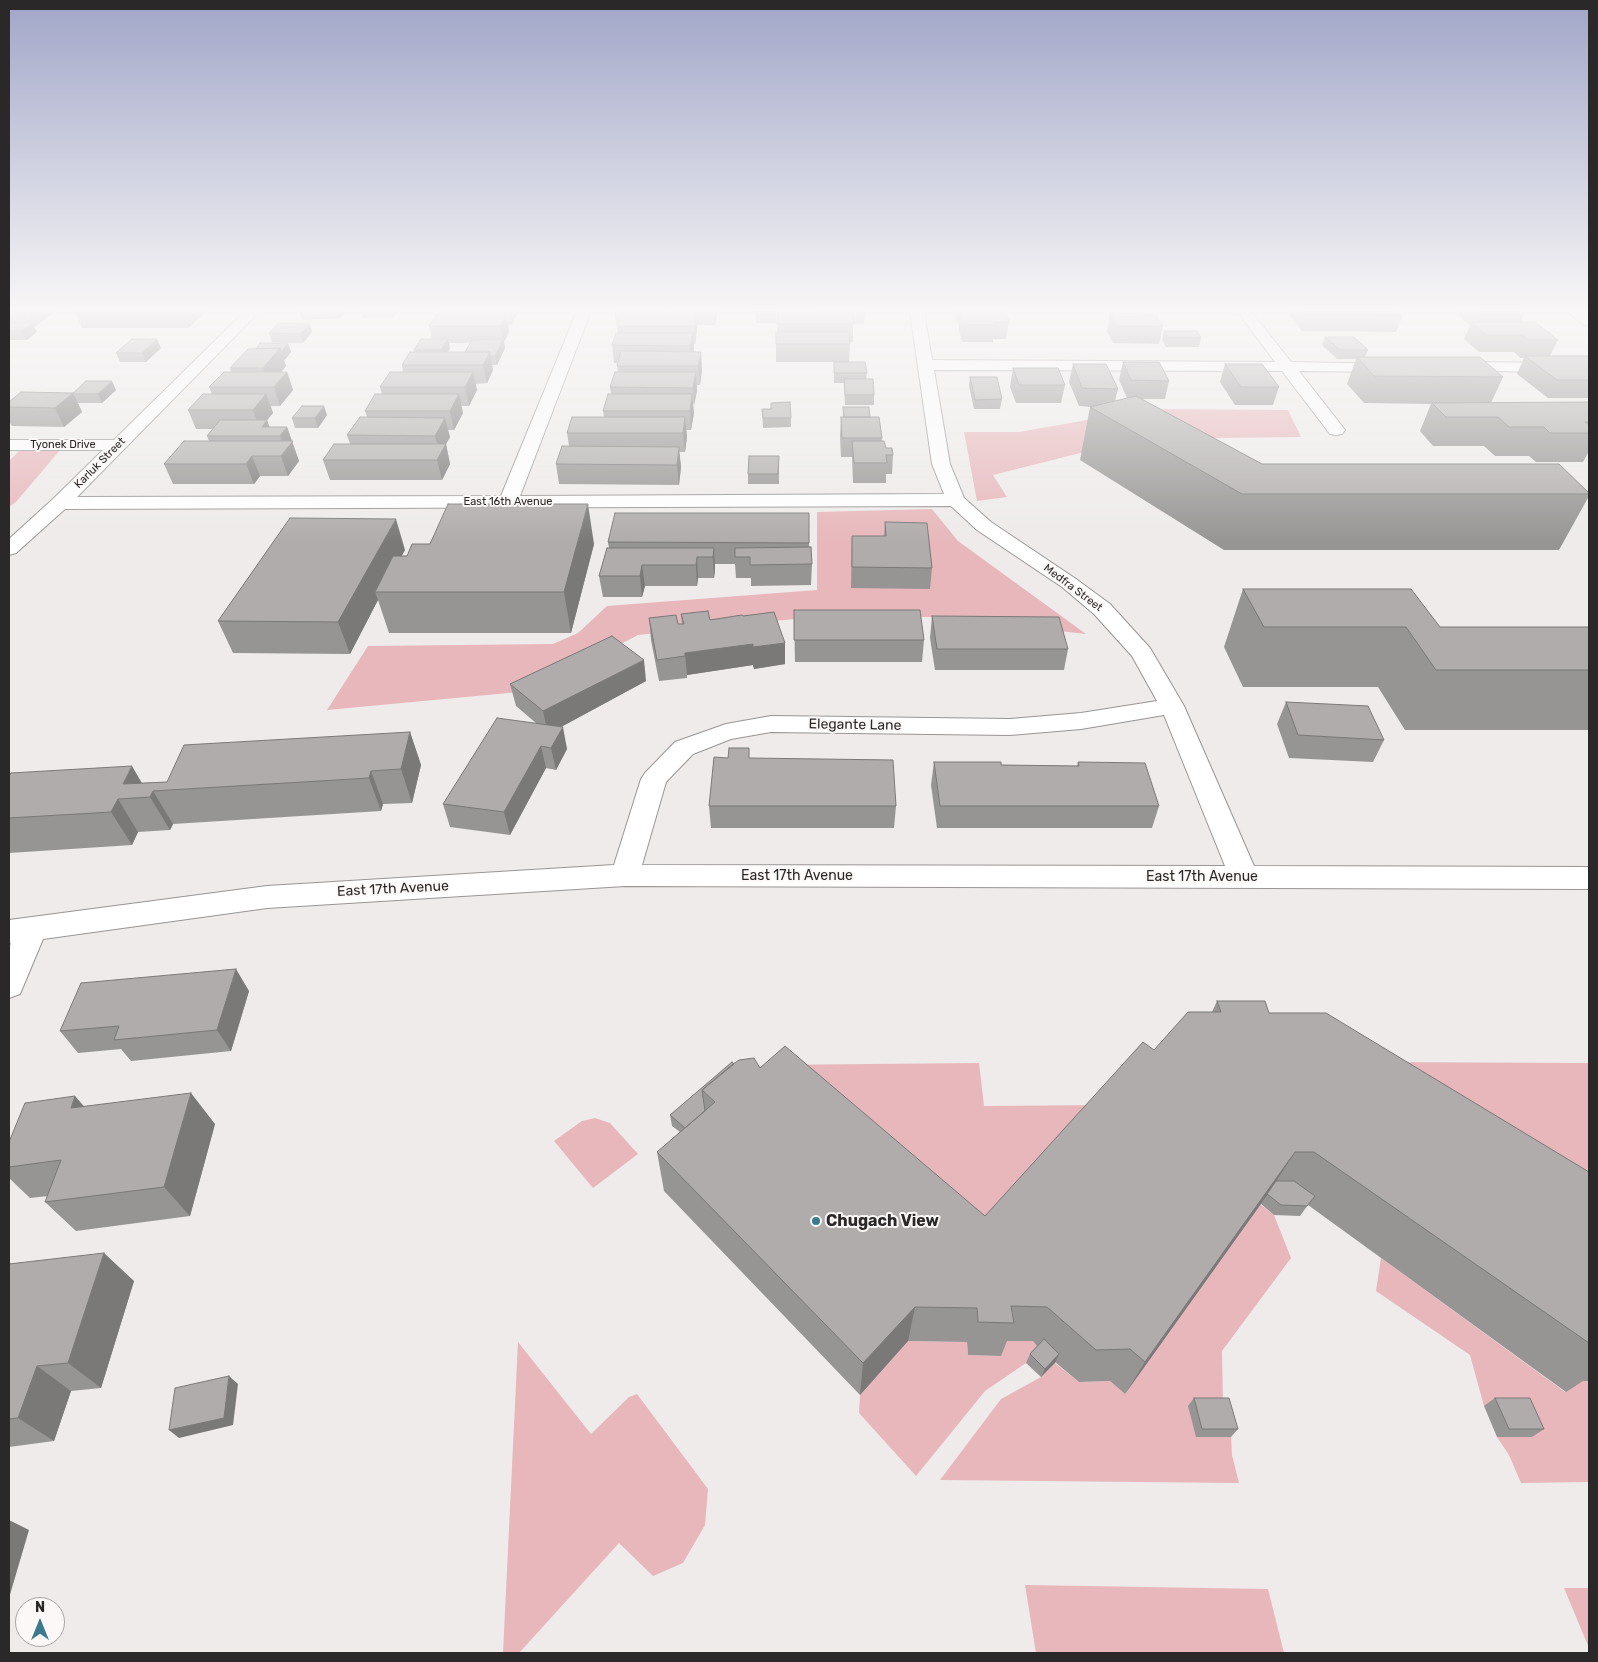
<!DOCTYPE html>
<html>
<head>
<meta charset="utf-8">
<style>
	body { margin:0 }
	#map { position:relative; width:1598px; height:1662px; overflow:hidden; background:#efebeb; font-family:Rubik,sans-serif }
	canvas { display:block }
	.frame { position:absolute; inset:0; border:10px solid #2a2828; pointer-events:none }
	.north { position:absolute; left:15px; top:1597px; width:50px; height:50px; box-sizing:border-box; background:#fcf8f8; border:1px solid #a8a5a5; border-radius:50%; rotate:0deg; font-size:14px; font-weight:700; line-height:20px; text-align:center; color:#2a2828 }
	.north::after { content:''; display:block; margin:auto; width:18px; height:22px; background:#3a798e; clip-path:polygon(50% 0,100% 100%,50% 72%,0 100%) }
</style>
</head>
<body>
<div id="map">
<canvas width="1598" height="1662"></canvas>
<div class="frame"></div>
<div class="north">N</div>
</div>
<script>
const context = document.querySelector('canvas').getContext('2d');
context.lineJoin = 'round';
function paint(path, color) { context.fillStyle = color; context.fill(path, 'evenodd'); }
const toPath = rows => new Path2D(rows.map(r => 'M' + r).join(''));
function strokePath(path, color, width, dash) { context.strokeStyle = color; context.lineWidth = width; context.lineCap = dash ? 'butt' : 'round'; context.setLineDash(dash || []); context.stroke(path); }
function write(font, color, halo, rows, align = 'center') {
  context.font = font + ' Rubik,sans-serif'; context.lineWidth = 4; context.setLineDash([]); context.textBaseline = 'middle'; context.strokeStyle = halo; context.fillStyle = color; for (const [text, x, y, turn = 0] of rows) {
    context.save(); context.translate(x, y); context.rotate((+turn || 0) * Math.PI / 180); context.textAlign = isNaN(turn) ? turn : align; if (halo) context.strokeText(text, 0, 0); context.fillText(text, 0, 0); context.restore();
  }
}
paint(toPath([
	[1150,409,1288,410,1301,437,1136,439,993,475,1007,497,977,501,964,432,1019,432],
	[61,449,16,502,9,507,9,461,20,450],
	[932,509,958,541,1086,634,932,617,814,617,638,635,530,691,327,710,368,646,553,644,578,633,607,606,817,590,817,512],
	[1350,1062,1589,1063,1589,1237],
	[979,1063,984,1106,1108,1105,975,1254,742,1081,763,1065],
	[595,1118,610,1123,638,1154,593,1188,554,1141,582,1121],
	[1260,1204,1274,1215,1291,1258,1222,1351,1223,1406,1196,1436,1231,1437,1232,1455,1239,1483,940,1480,1001,1399,1041,1377,1055,1363,1079,1382,1110,1381,1125,1394],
	[1381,1258,1565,1392,1571,1380,1589,1381,1589,1482,1521,1483,1509,1455,1497,1437,1532,1436,1519,1406,1484,1406,1470,1355,1376,1291],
	[999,1340,1033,1341,1040,1347,1026,1363,985,1391,916,1476,859,1413,860,1395,908,1341,967,1342,968,1355,1001,1356],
	[518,1342,591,1434,629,1397,637,1394,708,1489,705,1525,683,1563,653,1576,619,1543,519,1653,503,1653],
	[1025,1585,1268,1589,1284,1653,1036,1653],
	[1564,1588,1589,1588,1589,1648]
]), '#e7b7bb');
const minor = toPath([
	[245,311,260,311,77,497,501,496,577,311,591,311,520,496,944,494,932,464,910,311,924,311,932,360,1275,362,1237,311,1251,311,1291,362,1396,364,1398,367,1396,370,1390,372,1299,371,1345,430,1342,434,1336,435,1330,434,1282,371,934,370,950,464,964,498,991,522,1076,579,1110,604,1150,648,1184,706,1254,866,1589,867,1589,889,625,886,267,908,43,939,20,994,9,998,9,948,11,943,9,944,9,920,267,886,614,865,641,779,645,773,675,742,726,724,771,716,1010,719,1081,713,1157,701,1132,656,1094,614,1062,587,977,530,951,506,65,509,16,553,9,555,9,539,53,499,103,450,9,450,9,440,114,440,245,311],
	[1164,715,1225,866,642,865,666,782,693,754,731,739,771,732,1010,735,1081,729,1164,715],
	[1566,311,1582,311,1589,316,1589,326,1584,325,1566,311],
	[1455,362,1589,363,1589,373,1449,370,1447,367,1449,364,1455,362]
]);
strokePath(minor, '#999595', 2);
paint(minor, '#fff');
paint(toPath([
	[9,311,56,311,34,327,37,332,27,340,9,340],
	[74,311,207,311,188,328,82,328],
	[299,311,344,311,345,312,340,318,302,320],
	[361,311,397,311,398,312,393,318,363,318],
	[441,311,508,311,509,314,517,314,511,325,508,325,509,331,504,342,505,348,497,365,492,365,493,370,487,383,476,384,477,390,469,406,461,406,463,413,454,430,448,430,450,437,446,444,450,464,442,480,330,480,323,460,350,444,347,435,367,417,365,411,382,394,380,387,403,372,402,365,414,352,414,350,432,339,429,326,442,314],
	[449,343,470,343,465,352,448,352,450,348],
	[614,311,663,311,664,313,672,313,672,311,718,311,715,325,697,325,697,331,695,344,694,344,694,352,701,352,702,370,700,385,697,385,697,391,693,406,694,413,691,430,686,430,687,436,685,452,679,452,681,467,679,485,559,484,556,464,569,446,567,433,604,417,603,411,611,394,610,387,618,372,617,366,618,363,614,363,612,345,618,333],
	[776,311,776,323,756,323,755,314],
	[819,311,865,311,864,324,853,324,853,342,850,342,849,362,867,373,866,379,874,395,874,405,845,405,844,383,834,383,834,362,776,362,776,344,777,332,778,313,819,313],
	[955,311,1007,311,1007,315,1009,322,1006,339,993,339,993,342,962,342,959,330,959,323,957,323],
	[1291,311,1399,311,1403,315,1396,332,1302,331,1290,315],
	[1460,311,1520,311,1524,314,1521,322,1558,340,1550,356,1589,356,1589,398,1548,398,1517,374,1524,358,1520,358,1514,352,1479,352,1464,339,1470,326,1459,315],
	[1110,313,1163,326,1159,344,1113,343,1107,331],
	[1164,331,1201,338,1199,347,1166,347,1162,340],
	[312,332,303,343,272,342,269,333],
	[1325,337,1368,350,1365,357,1503,377,1491,403,1589,402,1589,451,1583,462,1536,462,1529,456,1495,456,1484,446,1433,446,1420,431,1431,404,1364,403,1347,384,1356,359,1337,359,1322,345],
	[288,343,291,352,284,361,286,366,281,372,287,372,293,390,280,406,271,406,273,413,267,420,269,427,287,427,299,461,288,476,260,476,254,484,173,484,164,464,209,441,207,436,213,429,196,429,188,410,212,394,209,387,231,372,230,368,256,349],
	[161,348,146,362,120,362,116,353],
	[1123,362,1169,381,1165,399,1140,399,1262,464,1589,493,1589,496,1559,550,1224,550,1080,460,1090,407,1091,407,1079,406,1069,382,1073,364,1118,389,1115,401,1127,398,1119,380],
	[1225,364,1279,387,1273,405,1235,405,1220,382],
	[1013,368,1065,385,1061,403,1016,403,1010,387],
	[970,377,1002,399,1000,409,974,409,969,386],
	[116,390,102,403,78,403,82,412,64,427,12,426,10,423,9,424,9,401,73,393],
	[843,407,870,417,882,438,882,441,886,448,893,455,892,474,886,474,886,483,853,483,852,457,841,457,840,436,841,417,843,417],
	[762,409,791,418,791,427,763,428],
	[327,415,318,428,295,428,292,418],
	[779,466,779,484,748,484,748,474],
	[809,513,809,547,812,564,811,585,751,586,751,578,736,578,735,564,715,564,715,569,714,578,698,578,697,586,645,586,642,597,603,597,599,576,609,548,608,542],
	[885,522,932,568,930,589,851,588,852,536,884,536],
	[594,544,571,633,389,633,378,600,350,654,233,653,218,621,405,550,401,556],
	[1243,589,1440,627,1589,627,1589,730,1405,730,1378,687,1243,687,1224,647],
	[794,610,924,640,922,662,795,662],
	[681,614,710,620,743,616,785,664,754,669,753,665,687,675,687,678,659,681,651,640,649,618,678,624,682,624],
	[932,616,1068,649,1064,670,935,670,930,638],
	[646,681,561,727,567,749,556,770,546,768,510,835,450,827,443,804,536,723,516,706,510,684],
	[1286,702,1384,740,1373,762,1289,758,1277,724],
	[410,732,421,765,412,803,383,804,381,811,173,824,170,830,138,832,132,845,9,853,9,818,143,783,167,782],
	[749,758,896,806,894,828,711,828,709,806],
	[934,762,1001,765,1077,766,1078,762,1159,806,1152,828,937,828,931,785],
	[249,991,231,1051,131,1061,121,1049,78,1053,60,1031],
	[1217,1001,1269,1013,1589,1172,1589,1381,1583,1381,1566,1392,1308,1205,1300,1216,1274,1215,1261,1204,1125,1394,1110,1381,1079,1382,1055,1362,1041,1377,1026,1363,1030,1354,1037,1346,1033,1341,1007,1341,1001,1356,968,1355,967,1342,908,1341,860,1395,664,1191,657,1152,680,1132,672,1126,670,1115,734,1064,760,1068,985,1216,1154,1050,1212,1012],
	[215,1124,190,1216,76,1231,45,1202,48,1196,30,1198,9,1178,9,1142],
	[9,1264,134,1281,101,1388,71,1391,54,1441,9,1447],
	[1194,1398,1238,1429,1231,1437,1196,1437,1188,1406],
	[1495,1398,1544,1429,1532,1437,1497,1437,1484,1406]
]), '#979494');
paint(toPath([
	[26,311,56,311,34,327,37,332,27,340,22,331,33,324],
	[181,311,207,311,188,328],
	[338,311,344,311,345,312,340,318],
	[391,311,397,311,398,312,393,318],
	[508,311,517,311,517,314,511,325],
	[714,311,718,311,715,325],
	[696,313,697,331,695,344,694,326],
	[506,314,509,331,504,342,505,348,497,365,495,356,503,340,500,326],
	[310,324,312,332,303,343,300,334],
	[693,333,694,351,692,364,690,346],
	[157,339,161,348,146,362,142,353],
	[448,339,450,348,443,359,441,350],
	[288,343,291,352,284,361,286,366,269,387,263,368,280,348],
	[490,352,493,370,487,383,483,365],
	[701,352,702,370,700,385,698,366],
	[287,372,293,390,280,406,274,387],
	[473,372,477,390,469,406,465,387],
	[696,372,697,391,694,406,693,388],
	[112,381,116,390,102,403,98,394],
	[73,393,82,412,64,427,55,408],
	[266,394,273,413,260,429,253,410],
	[459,394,463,413,454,430,450,411],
	[692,394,694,413,691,430,690,411],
	[324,406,327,415,318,428,315,418],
	[685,417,687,436,685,452,683,433],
	[445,418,450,437,446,444,450,464,442,480,437,460,440,455,435,436],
	[267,420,273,436,262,427],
	[287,427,299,461,288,476,281,456,286,451,280,436],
	[679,447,681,467,679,485,677,465],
	[252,456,260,476,254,484,246,464],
	[588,504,594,544,571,633,564,592],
	[396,519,405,550,382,592,375,592,378,600,350,654,338,622],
	[714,548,715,569,714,578,713,557],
	[697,557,698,578,697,586,696,565],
	[642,565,645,586,642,597,640,576],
	[785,643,785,664,754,669,753,665,687,675,685,653,753,644],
	[644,660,646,681,548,734,543,711],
	[563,727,567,749,556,770,551,748],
	[410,732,421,765,412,803,401,769],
	[541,746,546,768,510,835,504,812],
	[132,766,150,797,153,791,173,824,170,830,150,797,123,784],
	[371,771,383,804,381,811,369,778],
	[118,799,138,832,132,845,111,812],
	[236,969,249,991,231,1051,217,1030],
	[191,1093,215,1124,190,1216,164,1187],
	[75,1096,102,1127,71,1108],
	[1295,1152,1270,1191,1125,1394,1145,1362],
	[104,1253,134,1281,101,1388,68,1363],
	[915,1307,908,1341,860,1395,863,1363],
	[1059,1354,1055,1363,1041,1377,1045,1369],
	[37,1366,71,1391,54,1441,18,1418],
	[229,1376,238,1384,233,1425,179,1438,169,1430],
	[9,1520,29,1530,9,1598]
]), '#7b7878');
const building = toPath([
	[756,311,776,311,776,314,755,314,756,311],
	[1305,311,1399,311,1403,315,1308,314,1305,311],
	[1480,311,1520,311,1524,314,1483,314,1480,311],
	[960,312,1006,313,1009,322,994,322,995,325,964,325,960,312],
	[621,313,696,313,694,326,617,326,621,313],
	[778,313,852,313,853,324,777,324,778,313],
	[1110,313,1155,314,1163,326,1116,326,1110,313],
	[437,314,506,314,500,326,429,326,437,314],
	[1472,322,1535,322,1558,340,1529,340,1522,335,1486,335,1472,322],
	[10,323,33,323,22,331,9,331,9,325,10,323],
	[279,323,310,324,300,334,269,333,279,323],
	[1164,331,1197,331,1201,338,1168,338,1164,331],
	[776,332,849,332,850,344,776,344,776,332],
	[616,333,693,333,690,346,612,345,616,333],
	[1325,337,1354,337,1368,350,1340,350,1325,337],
	[132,339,157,339,142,353,116,353,132,339],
	[421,339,448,339,441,350,414,350,421,339],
	[503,339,495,356,490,356,490,352,465,352,472,340,503,339],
	[260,343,288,343,281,352,280,348,256,349,260,343],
	[280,348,263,368,230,368,248,349,280,348],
	[621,351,701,352,698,366,617,366,621,351],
	[410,352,490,352,483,365,402,365,410,352],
	[1525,356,1589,356,1589,380,1557,380,1525,356],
	[1357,357,1480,357,1503,377,1374,376,1357,357],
	[834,362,865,362,867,373,834,373,834,362],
	[1123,362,1159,362,1169,381,1131,380,1123,362],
	[1073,364,1106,364,1118,389,1082,388,1073,364],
	[1225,364,1262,364,1279,387,1241,387,1225,364],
	[1013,368,1058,368,1065,385,1019,385,1013,368],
	[224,372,287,372,274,387,209,387,224,372],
	[390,372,473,372,465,387,380,387,390,372],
	[615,372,696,372,693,388,610,387,615,372],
	[970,377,997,377,1002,399,975,400,970,377],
	[844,379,873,379,874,395,845,395,844,379],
	[86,381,112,381,98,394,73,394,73,393,72,394,86,381],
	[21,392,73,393,55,408,9,407,9,402,21,392],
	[203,394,266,394,253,410,188,410,203,394],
	[375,394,459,394,450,411,365,411,375,394],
	[608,394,692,394,690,411,603,411,608,394],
	[1136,396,1262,464,1559,464,1589,493,1589,494,1242,494,1090,407,1136,396],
	[790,402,791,418,763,418,762,409,771,409,771,403,790,402],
	[1589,402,1589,422,1585,422,1589,425,1589,433,1550,433,1544,427,1509,427,1498,417,1446,417,1432,403,1589,402],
	[302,406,324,406,315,418,292,418,302,406],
	[843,407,869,407,870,417,844,417,843,407],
	[360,417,445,418,435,436,347,435,360,417],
	[572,417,685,417,683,433,567,433,572,417],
	[841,417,879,417,882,438,842,438,841,417],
	[220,420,267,420,262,427,287,427,280,436,207,436,220,420],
	[184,441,293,441,281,456,252,456,246,464,164,464,184,441],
	[852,441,884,441,886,448,892,448,893,455,886,455,887,463,854,463,852,441],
	[334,444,446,444,437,460,323,460,334,444],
	[562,446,679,447,677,465,556,464,562,446],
	[749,456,779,456,778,474,748,474,749,456],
	[448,504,588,504,564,592,375,592,393,556,407,556,412,544,430,544,448,504],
	[615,513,809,513,809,543,608,542,615,513],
	[290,518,396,519,338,622,218,621,290,518],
	[885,522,927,523,932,568,852,567,852,536,886,536,885,522],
	[811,547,812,564,750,565,750,557,735,557,735,548,811,547],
	[607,548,714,548,713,557,697,557,696,565,642,565,640,576,599,576,607,548],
	[1243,589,1411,589,1440,627,1589,627,1589,670,1436,670,1406,627,1264,627,1243,589],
	[794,610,920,610,924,640,794,640,794,610],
	[708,611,710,620,742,615,743,616,774,612,785,643,753,647,753,644,685,653,685,656,657,660,649,618,676,615,678,624,684,624,681,614,708,611],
	[932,616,1059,617,1068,649,937,649,932,616],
	[612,636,644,660,543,711,510,684,612,636],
	[1286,702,1368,706,1384,740,1298,735,1286,702],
	[497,718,563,727,551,748,541,746,504,812,443,804,497,718],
	[410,732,401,769,371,771,369,778,153,791,150,797,118,799,111,812,9,818,9,776,11,773,132,766,123,784,167,782,184,745,410,732],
	[729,748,749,748,749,758,893,760,896,806,709,806,714,757,728,758,729,748],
	[934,762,1001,762,1001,765,1079,766,1078,762,1145,763,1159,806,940,806,934,762],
	[236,969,217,1030,114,1040,119,1026,60,1031,81,983,236,969],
	[1217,1001,1265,1001,1269,1013,1326,1013,1589,1172,1589,1343,1314,1152,1295,1152,1145,1362,1130,1349,1096,1350,1047,1307,1011,1306,1014,1323,978,1322,977,1308,915,1307,863,1363,657,1152,715,1102,702,1090,729,1067,739,1060,754,1058,760,1068,785,1046,985,1216,1143,1042,1154,1050,1188,1012,1221,1012,1217,1001],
	[732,1062,734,1064,702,1090,705,1111,685,1128,670,1115,732,1062],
	[191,1093,164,1187,45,1202,61,1160,9,1167,9,1142,25,1103,75,1096,71,1108,191,1093],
	[1276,1181,1294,1181,1315,1196,1307,1206,1281,1205,1267,1194,1276,1181],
	[104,1253,68,1363,37,1366,18,1418,9,1419,9,1264,104,1253],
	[1044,1339,1059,1354,1045,1369,1030,1354,1044,1339],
	[229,1376,224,1418,169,1430,175,1388,229,1376],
	[1194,1398,1229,1398,1238,1429,1202,1429,1194,1398],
	[1495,1398,1530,1398,1544,1429,1509,1429,1495,1398]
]);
paint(building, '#b0acac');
strokePath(building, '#7b7878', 1);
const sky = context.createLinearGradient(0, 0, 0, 543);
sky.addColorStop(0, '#a1a6c8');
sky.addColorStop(0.57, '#f8f6f6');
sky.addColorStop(1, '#f8f6f600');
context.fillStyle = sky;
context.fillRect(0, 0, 1598, 543);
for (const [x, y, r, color] of [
	[816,1221,5,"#3a798e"]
]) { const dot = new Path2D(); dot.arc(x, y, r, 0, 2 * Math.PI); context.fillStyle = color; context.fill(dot); strokePath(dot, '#fcf8f8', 2); }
write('11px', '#2a2828', '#fcf8f8', [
	["Tyonek Drive",63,445],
	["Karluk Street",100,463,-45],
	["East 16th Avenue",508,502],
	["Medfra Street",1073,588,37]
]);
write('14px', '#2a2828', '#fcf8f8', [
	["Elegante Lane",855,725,1],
	["East 17th Avenue",797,876],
	["East 17th Avenue",1202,877],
	["East 17th Avenue",393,889,-3]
]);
write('bold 16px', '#2a2828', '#fcf8f8', [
	["Chugach View",826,1221]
], 'left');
</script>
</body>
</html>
